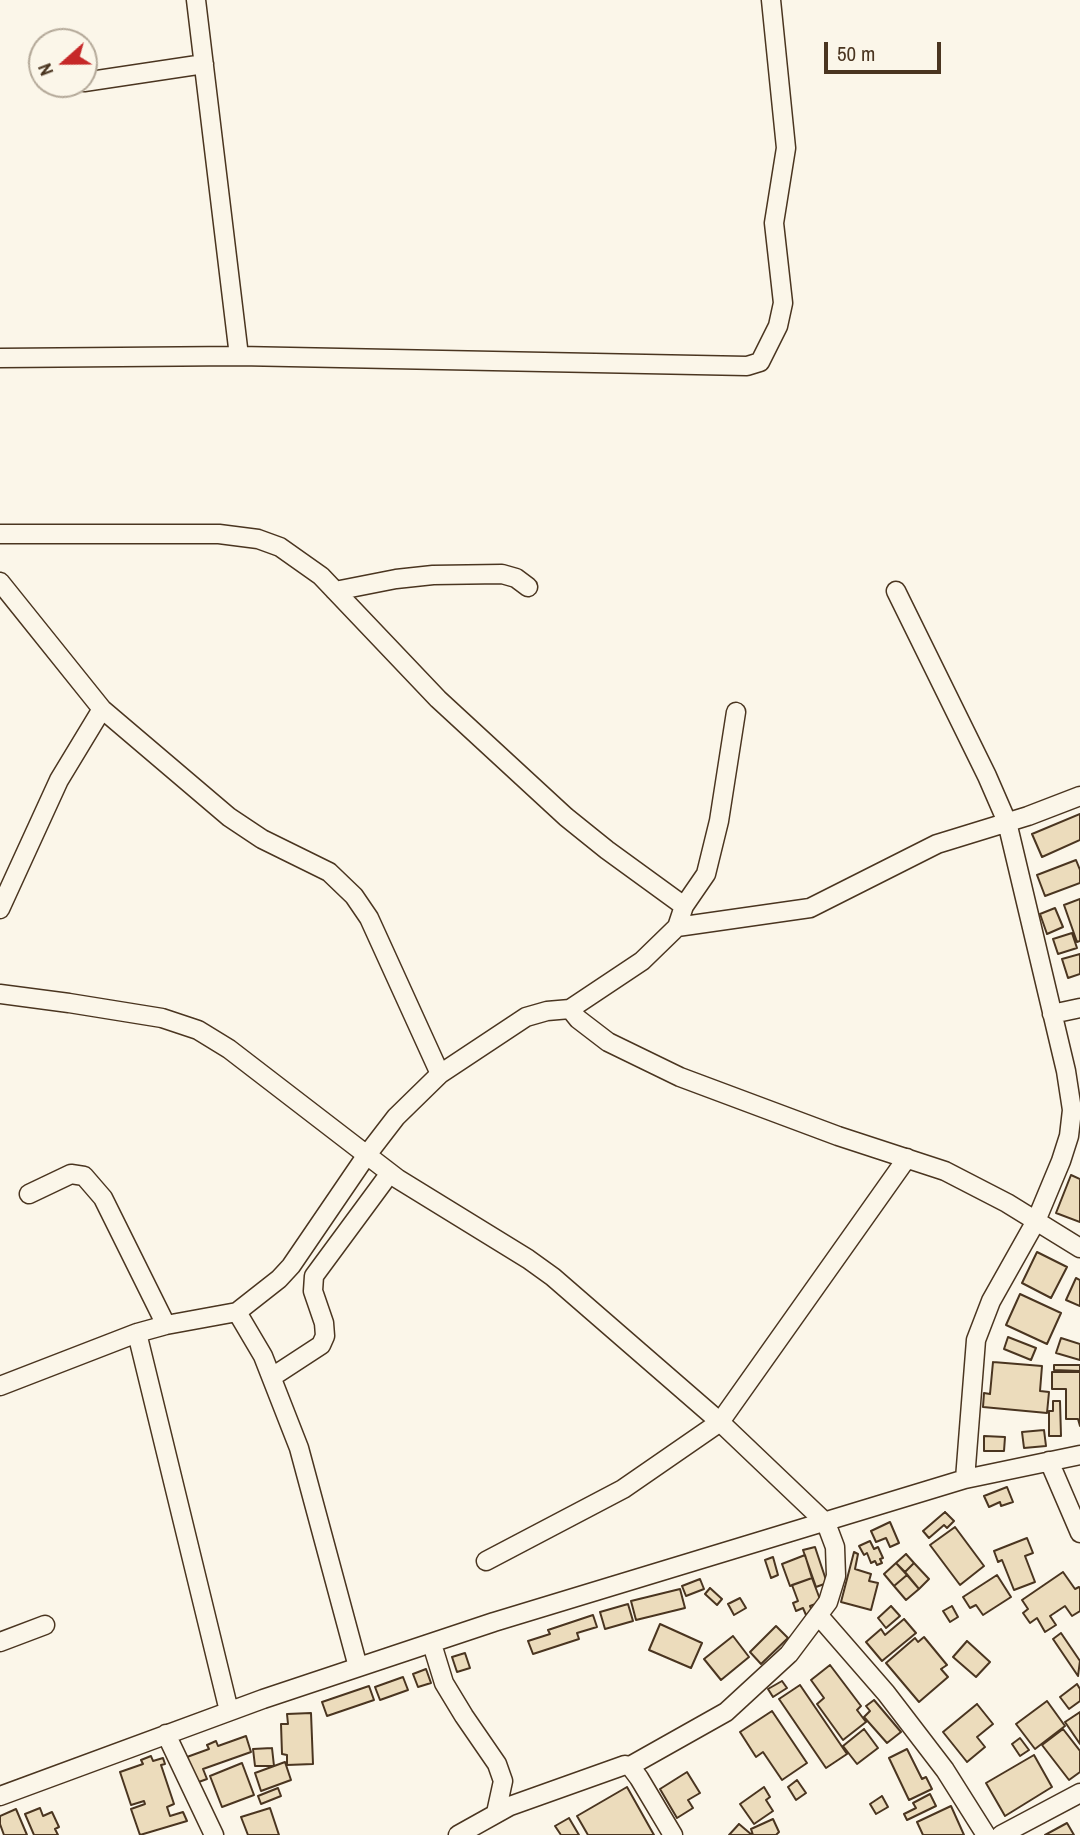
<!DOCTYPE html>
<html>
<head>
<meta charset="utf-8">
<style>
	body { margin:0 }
	#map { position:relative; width:1080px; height:1835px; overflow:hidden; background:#fbf6e9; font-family:"Archivo Narrow",sans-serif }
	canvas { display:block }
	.north { position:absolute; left:28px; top:28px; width:70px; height:70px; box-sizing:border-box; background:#fbf6e9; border:2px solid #b4a999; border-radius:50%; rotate:249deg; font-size:19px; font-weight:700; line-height:28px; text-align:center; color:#4a3520 }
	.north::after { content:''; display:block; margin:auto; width:24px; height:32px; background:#c62828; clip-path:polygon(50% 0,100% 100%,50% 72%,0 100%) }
	.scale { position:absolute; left:824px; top:42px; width:117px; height:32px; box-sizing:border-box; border:4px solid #4a3520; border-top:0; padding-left:9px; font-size:21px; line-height:24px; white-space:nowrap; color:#4a3520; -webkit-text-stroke:5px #fbf6e9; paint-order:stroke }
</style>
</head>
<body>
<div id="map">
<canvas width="1080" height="1835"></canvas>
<div class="north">N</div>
<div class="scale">50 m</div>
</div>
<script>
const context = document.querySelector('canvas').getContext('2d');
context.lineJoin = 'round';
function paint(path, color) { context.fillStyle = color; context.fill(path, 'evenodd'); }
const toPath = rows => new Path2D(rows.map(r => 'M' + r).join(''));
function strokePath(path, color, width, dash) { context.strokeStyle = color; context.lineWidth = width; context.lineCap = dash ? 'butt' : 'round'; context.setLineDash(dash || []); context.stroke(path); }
const building = toPath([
	[1080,814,1080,840,1042,857,1032,834,1080,814],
	[1076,860,1080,870,1080,883,1045,896,1037,875,1076,860],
	[1080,899,1080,941,1077,942,1064,905,1080,899],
	[1055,908,1063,927,1047,934,1040,914,1055,908],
	[1072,933,1077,948,1058,954,1053,939,1072,933],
	[1080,954,1080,974,1068,978,1062,959,1080,954],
	[1071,1175,1080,1179,1080,1222,1056,1213,1071,1175],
	[1037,1252,1067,1267,1051,1298,1022,1283,1037,1252],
	[1076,1278,1080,1280,1080,1306,1066,1300,1076,1278],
	[1020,1294,1061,1313,1047,1344,1006,1325,1020,1294],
	[1008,1337,1036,1348,1031,1360,1004,1349,1008,1337],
	[1061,1338,1080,1344,1080,1360,1056,1353,1061,1338],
	[993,1362,1042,1366,1040,1391,1049,1392,1047,1413,983,1407,984,1393,990,1394,993,1362],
	[1054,1365,1080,1365,1080,1371,1054,1370,1054,1365],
	[1052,1372,1080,1372,1080,1426,1078,1419,1066,1419,1066,1389,1052,1389,1052,1372],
	[1053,1401,1060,1401,1061,1436,1049,1436,1049,1411,1053,1411,1053,1401],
	[1044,1430,1046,1446,1024,1448,1022,1432,1044,1430],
	[984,1436,1005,1437,1004,1451,984,1451,984,1436],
	[1007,1487,1013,1502,1001,1506,1000,1502,989,1507,984,1496,1007,1487],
	[945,1512,954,1521,947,1528,944,1525,929,1538,923,1531,945,1512],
	[890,1522,899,1543,890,1547,886,1538,876,1542,871,1531,890,1522],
	[955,1527,984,1566,960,1585,930,1545,955,1527],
	[1027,1538,1033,1553,1025,1556,1035,1582,1014,1590,1002,1560,998,1562,994,1551,1027,1538],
	[870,1541,874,1549,878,1547,883,1558,880,1559,882,1563,877,1565,875,1561,871,1563,867,1553,864,1555,859,1546,870,1541],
	[815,1547,827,1583,816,1587,803,1550,815,1547],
	[854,1552,858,1554,855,1569,871,1574,869,1581,878,1583,871,1610,841,1602,854,1552],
	[906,1554,914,1563,905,1572,896,1563,906,1554],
	[805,1555,812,1578,790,1586,782,1564,805,1555],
	[773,1557,778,1575,771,1578,765,1560,773,1557],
	[896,1563,907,1575,894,1586,884,1574,896,1563],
	[914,1563,929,1579,919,1589,905,1572,914,1563],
	[1063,1572,1075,1589,1079,1587,1080,1588,1080,1611,1072,1616,1065,1606,1050,1616,1056,1625,1045,1632,1037,1618,1030,1623,1023,1613,1028,1609,1022,1600,1063,1572],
	[907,1575,919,1589,906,1600,894,1586,907,1575],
	[997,1575,1011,1597,983,1615,976,1605,970,1608,963,1597,997,1575],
	[812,1578,821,1602,810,1606,813,1613,806,1615,803,1608,796,1611,793,1603,798,1601,792,1585,812,1578],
	[700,1579,704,1589,686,1596,682,1586,700,1579],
	[710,1588,722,1599,717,1605,705,1594,710,1588],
	[680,1589,685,1608,636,1620,631,1601,680,1589],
	[740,1598,746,1608,734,1615,728,1604,740,1598],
	[628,1604,633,1621,605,1629,600,1612,628,1604],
	[891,1606,900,1616,886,1628,878,1618,891,1606],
	[952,1606,958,1617,950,1622,943,1611,952,1606],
	[593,1615,597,1627,577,1633,579,1639,533,1654,528,1641,550,1634,548,1630,593,1615],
	[904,1619,916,1633,882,1661,866,1642,881,1629,885,1635,904,1619],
	[660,1624,702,1643,691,1668,649,1650,660,1624],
	[776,1626,788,1638,761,1664,750,1652,776,1626],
	[1061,1633,1080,1661,1078,1676,1053,1639,1061,1633],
	[733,1636,749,1657,721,1680,704,1659,733,1636],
	[924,1637,947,1665,941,1669,948,1677,919,1702,886,1663,915,1638,918,1642,924,1637],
	[967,1641,990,1662,976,1677,953,1657,967,1641],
	[465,1653,470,1668,457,1672,452,1657,465,1653],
	[830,1665,861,1706,857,1710,866,1722,843,1740,817,1704,824,1698,811,1680,830,1665],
	[426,1669,431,1683,418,1687,413,1674,426,1669],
	[403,1677,408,1690,380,1700,375,1687,403,1677],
	[782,1681,787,1688,773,1697,768,1689,782,1681],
	[1077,1684,1080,1689,1080,1701,1069,1709,1060,1697,1077,1684],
	[800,1685,847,1754,826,1768,779,1699,800,1685],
	[369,1686,374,1700,327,1716,322,1702,369,1686],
	[874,1700,901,1732,887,1743,864,1717,870,1711,866,1706,874,1700],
	[1047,1701,1065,1726,1035,1749,1016,1724,1047,1701],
	[977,1704,993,1724,977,1737,985,1747,967,1762,943,1732,977,1704],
	[772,1711,807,1763,782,1780,763,1752,756,1757,740,1732,772,1711],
	[1080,1712,1080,1744,1065,1722,1080,1712],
	[311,1713,313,1764,287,1765,287,1755,282,1754,281,1724,288,1724,287,1714,311,1713],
	[864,1729,878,1748,857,1764,843,1746,864,1729],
	[1063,1729,1080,1751,1080,1772,1069,1780,1042,1745,1063,1729],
	[246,1736,251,1752,203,1769,207,1779,196,1783,187,1757,209,1749,207,1745,216,1741,218,1746,246,1736],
	[1020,1738,1029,1750,1020,1756,1012,1744,1020,1738],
	[272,1748,274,1766,255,1766,253,1749,272,1748],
	[907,1749,922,1779,926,1777,932,1789,909,1800,889,1758,907,1749],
	[1034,1755,1052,1787,1005,1816,986,1783,1034,1755],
	[151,1756,153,1761,163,1758,165,1764,161,1765,174,1804,167,1807,170,1816,183,1812,187,1821,140,1835,131,1809,145,1804,144,1801,131,1805,120,1772,143,1764,141,1760,151,1756],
	[285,1762,291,1780,261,1791,255,1773,285,1762],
	[242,1763,254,1795,222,1807,210,1776,242,1763],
	[687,1772,700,1793,688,1800,693,1808,677,1818,660,1789,687,1772],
	[797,1780,806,1793,796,1800,788,1787,797,1780],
	[627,1787,654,1835,588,1835,577,1816,627,1787],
	[764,1787,770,1797,766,1800,773,1811,754,1824,740,1804,764,1787],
	[278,1788,281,1796,261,1804,258,1796,278,1788],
	[930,1794,936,1806,907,1820,904,1814,916,1808,913,1803,930,1794],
	[882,1796,888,1807,876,1814,870,1804,882,1796],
	[951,1806,964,1835,923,1835,917,1822,951,1806],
	[40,1808,43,1816,52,1812,59,1827,55,1829,58,1835,34,1835,25,1814,40,1808],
	[270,1808,279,1835,248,1835,241,1817,270,1808],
	[16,1809,27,1835,4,1835,0,1824,0,1816,16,1809],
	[569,1818,579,1835,561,1835,555,1826,569,1818],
	[773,1819,779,1832,776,1835,753,1835,751,1829,773,1819],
	[1067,1823,1074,1835,1045,1835,1067,1823],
	[739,1824,752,1835,729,1835,739,1824]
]);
paint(building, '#ecdcbc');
strokePath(building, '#4a3520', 2);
const minor = toPath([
	[196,0,239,356],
	[84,82,204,64],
	[0,358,239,356,747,366,760,362,778,326,783,303,774,223,786,148,771,0],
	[0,534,219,534,258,539,280,547,321,576,438,699,566,817,607,850,684,906],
	[0,582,102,709,229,817,262,839,329,872,354,896,369,918,440,1074],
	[335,591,396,579,433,575,502,574,516,578,528,587],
	[896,591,987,776,1007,822,1066,1071,1072,1110,1069,1136,1061,1161,1036,1221,991,1301,976,1340,965,1479],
	[0,909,59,780,102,709],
	[677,927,810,908,937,844,1028,816,1080,796],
	[0,994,69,1003,162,1018,198,1030,229,1049,398,1179,528,1259,553,1277,720,1422,826,1523,835,1547,836,1576,828,1602,789,1654,726,1712,630,1766],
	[570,1009,578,1019,608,1042,680,1077,838,1136,945,1171,1007,1203,1080,1248],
	[1052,1014,1080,1008],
	[29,1194,71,1174,84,1176,103,1198,166,1325],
	[237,1312,263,1356,299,1448,358,1667],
	[137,1333,229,1711],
	[272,1377,321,1345,325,1336,324,1323,313,1291,314,1276,390,1173],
	[0,1386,137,1333,166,1325,237,1312,279,1279,291,1266,366,1156,396,1117,440,1074,526,1017,547,1011,570,1009,642,961,677,927,684,906,706,874,719,821,736,712],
	[1049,1461,1080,1533],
	[486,1561,623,1489,720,1422,907,1158],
	[819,1616,886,1693,945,1770,986,1835],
	[0,1642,45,1625],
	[432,1644,444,1683,464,1716,497,1764,503,1781,496,1813],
	[166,1734,214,1835],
	[0,1796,263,1699,494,1622,965,1479,1080,1455],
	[458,1835,510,1806,625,1765,630,1766,639,1778,673,1835],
	[1001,1835,1080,1793]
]);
strokePath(minor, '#4a3520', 21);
strokePath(minor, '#fbf6e9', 18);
</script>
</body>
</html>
